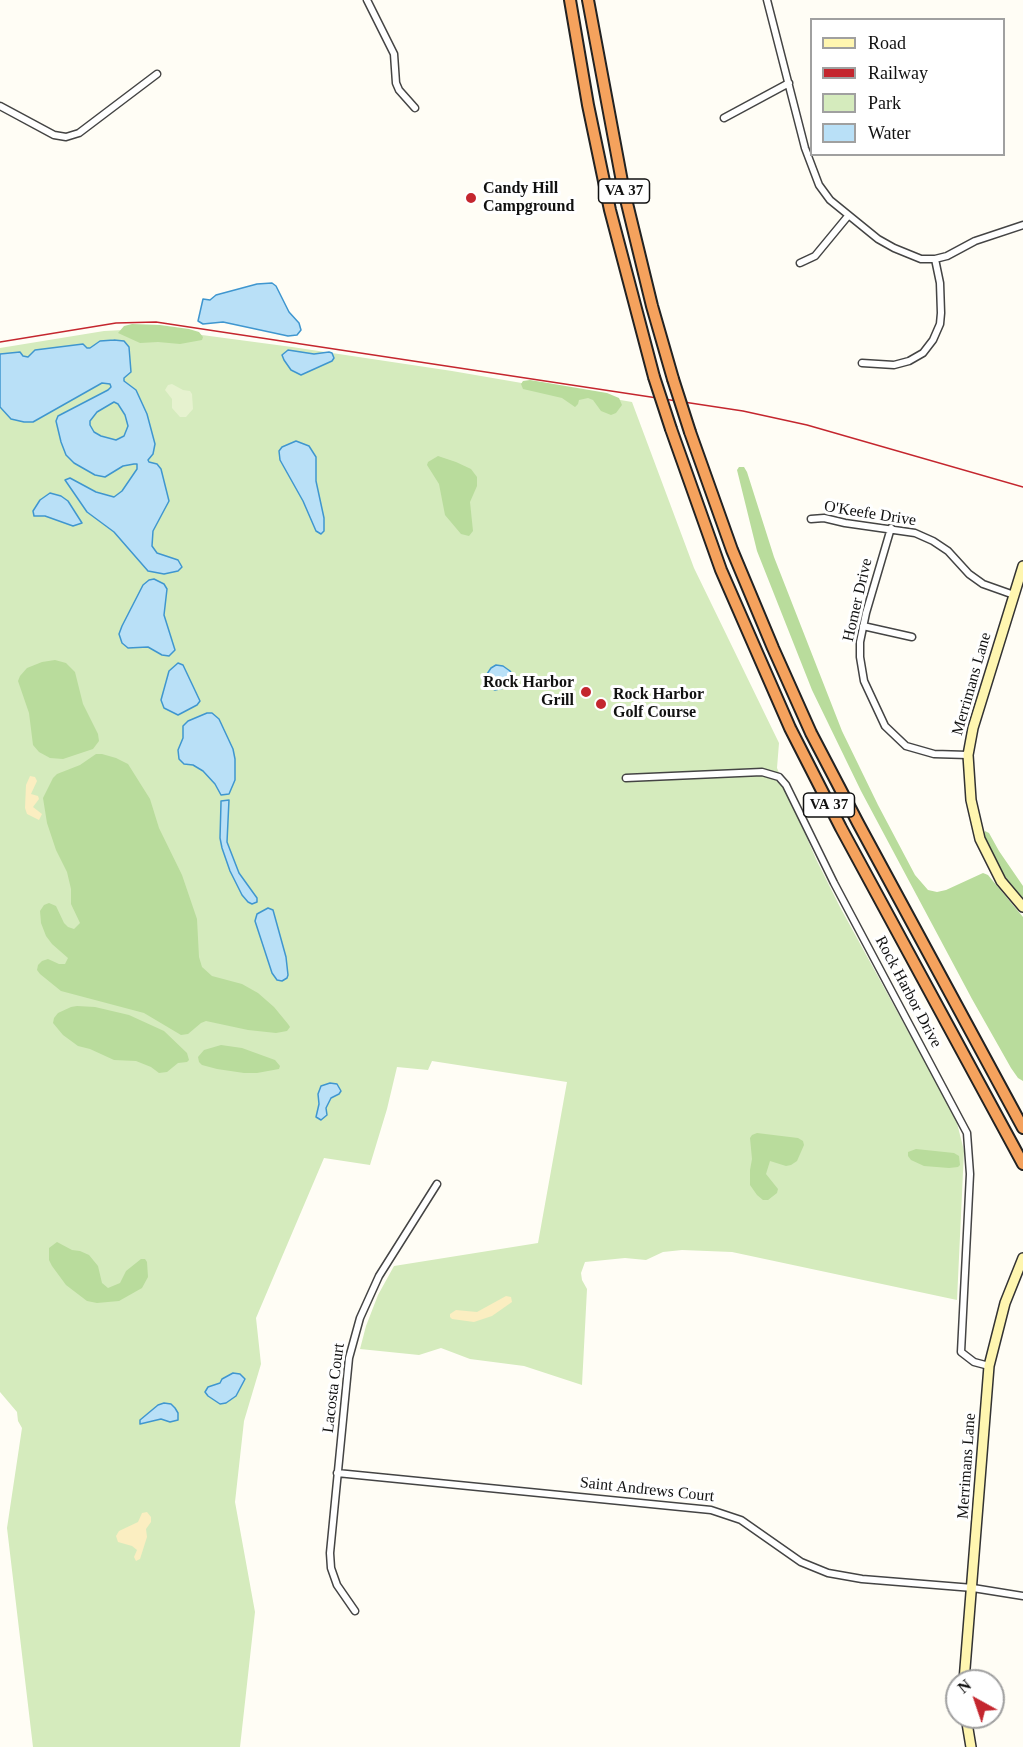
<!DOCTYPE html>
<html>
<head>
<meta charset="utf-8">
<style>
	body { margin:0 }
	#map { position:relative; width:1023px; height:1747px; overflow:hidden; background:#fffdf5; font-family:Georgia,serif }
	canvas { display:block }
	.legend { position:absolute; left:810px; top:18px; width:195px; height:138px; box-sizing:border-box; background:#fff; border:2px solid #a0a0a0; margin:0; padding:8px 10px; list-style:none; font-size:18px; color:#111 }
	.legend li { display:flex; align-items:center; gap:12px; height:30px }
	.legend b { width:30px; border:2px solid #a0a0a0 }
	.north { position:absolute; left:945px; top:1669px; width:60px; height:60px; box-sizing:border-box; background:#fff; border:2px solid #a0a0a0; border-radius:50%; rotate:320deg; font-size:16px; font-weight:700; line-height:24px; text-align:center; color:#111 }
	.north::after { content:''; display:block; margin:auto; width:21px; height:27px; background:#c4262e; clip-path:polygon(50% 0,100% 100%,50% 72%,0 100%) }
</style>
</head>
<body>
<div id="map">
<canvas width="1023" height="1747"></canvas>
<ul class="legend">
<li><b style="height:8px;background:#fff6b0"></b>Road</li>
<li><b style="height:8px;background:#c4262e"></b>Railway</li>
<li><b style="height:16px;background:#d5ebbd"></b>Park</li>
<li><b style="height:16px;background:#b9e0f7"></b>Water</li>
</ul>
<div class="north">N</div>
</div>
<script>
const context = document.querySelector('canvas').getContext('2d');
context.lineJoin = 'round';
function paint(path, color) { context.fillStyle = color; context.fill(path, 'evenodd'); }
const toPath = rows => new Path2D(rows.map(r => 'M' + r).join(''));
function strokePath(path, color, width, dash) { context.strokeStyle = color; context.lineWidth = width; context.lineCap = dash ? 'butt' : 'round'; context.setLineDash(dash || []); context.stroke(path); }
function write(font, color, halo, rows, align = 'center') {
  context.font = font + ' Georgia,serif'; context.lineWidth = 6; context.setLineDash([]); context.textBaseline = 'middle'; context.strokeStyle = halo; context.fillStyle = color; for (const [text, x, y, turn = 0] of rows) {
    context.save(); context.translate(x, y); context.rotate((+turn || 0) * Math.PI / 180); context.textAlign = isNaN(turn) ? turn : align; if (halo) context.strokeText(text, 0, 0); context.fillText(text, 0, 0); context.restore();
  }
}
paint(toPath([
	[143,329,187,333,292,347,452,371,632,402,694,568,779,743,777,768,816,859,840,907,956,1119,964,1151,957,1300,732,1252,682,1250,663,1252,646,1260,625,1258,585,1262,581,1273,582,1280,587,1289,582,1385,524,1366,470,1359,441,1348,419,1355,360,1349,366,1326,378,1295,394,1266,538,1243,567,1082,432,1061,428,1070,397,1067,387,1109,370,1165,324,1158,256,1318,261,1364,244,1421,235,1502,255,1612,240,1747,33,1747,7,1528,22,1428,18,1421,17,1412,0,1392,0,348,104,331]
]), '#d5ebbd');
paint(toPath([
	[132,324,160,325,189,329,199,332,203,337,202,340,180,344,158,342,140,343,118,333,124,326],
	[530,380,607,393,619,398,622,405,616,413,611,415,601,411,593,400,588,398,579,400,578,404,575,407,562,398,523,389,521,384,523,381],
	[438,456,456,462,471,469,477,477,477,486,470,502,473,531,469,536,461,534,445,515,439,484,427,465,428,462],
	[739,467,744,467,747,472,774,557,842,731,878,805,915,875,928,890,937,892,946,890,983,873,988,875,1023,917,1023,1081,1018,1078,1011,1068,972,999,861,791,812,690,757,551,737,470],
	[55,660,66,663,75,672,83,704,98,734,99,741,93,749,63,759,50,758,39,752,33,745,29,713,18,681,20,676,27,668,42,662],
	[96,754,102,754,116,758,128,764,150,799,159,828,182,875,197,919,199,957,202,967,212,976,242,984,258,993,274,1007,288,1024,290,1027,287,1031,276,1033,248,1030,206,1021,201,1023,188,1034,181,1035,144,1013,61,991,40,974,37,970,38,965,42,961,48,959,59,964,65,964,68,958,52,944,46,936,41,923,40,911,44,905,49,903,56,906,64,923,68,927,74,929,80,923,71,904,71,889,67,872,56,850,47,823,43,798,53,778,57,774,80,765],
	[985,831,989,833,999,851,1023,886,1023,899,1003,874,990,851,984,834],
	[77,1006,95,1007,129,1015,164,1031,187,1053,189,1060,187,1062,178,1063,167,1072,159,1073,151,1067,136,1061,114,1060,90,1049,78,1046,63,1035,53,1023,54,1018,58,1013,71,1007],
	[221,1045,242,1048,275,1060,280,1066,279,1069,257,1073,244,1073,217,1069,202,1065,199,1062,198,1057,204,1050],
	[757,1133,798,1138,803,1141,804,1145,797,1161,791,1165,786,1166,770,1161,766,1174,778,1189,777,1193,768,1200,763,1200,757,1195,750,1185,750,1170,752,1159,750,1138,752,1135],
	[916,1149,954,1153,959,1156,960,1165,958,1167,949,1168,924,1166,911,1160,908,1156,908,1152],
	[57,1242,72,1250,80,1251,89,1255,98,1266,102,1283,108,1288,120,1283,126,1271,141,1259,145,1259,147,1262,148,1277,142,1288,119,1301,97,1303,87,1301,66,1285,52,1266,49,1260,49,1248]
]), '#b9dc9c');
paint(toPath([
	[30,776,35,777,37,781,31,794,38,796,39,799,33,807,42,814,39,820,27,814,25,808,26,785],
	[506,1296,511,1297,512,1302,492,1316,474,1322,452,1319,450,1317,450,1314,456,1310,477,1312],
	[147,1512,151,1517,151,1522,146,1529,147,1537,140,1559,136,1561,134,1557,137,1550,132,1546,118,1542,116,1536,119,1531,138,1522,142,1513]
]), '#fbeec1');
paint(toPath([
	[172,384,183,390,190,391,192,394,193,409,186,417,180,417,172,408,172,399,165,390,168,385]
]), '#e6f2cf');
const water = toPath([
	[272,283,276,286,289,312,299,323,301,330,297,335,288,336,223,322,203,324,198,321,203,299,210,300,216,295,257,284,272,283],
	[114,340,124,341,129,347,131,372,124,378,124,381,136,390,147,414,155,444,153,454,148,460,149,462,157,464,161,469,169,501,153,531,152,546,157,553,178,560,182,567,178,571,164,574,148,571,114,532,87,512,65,480,70,478,96,492,114,497,122,491,137,469,137,464,134,464,123,466,105,477,95,475,74,463,66,455,61,442,56,421,58,416,108,390,111,387,110,384,102,383,33,422,24,422,11,419,0,407,0,354,20,352,23,356,28,357,35,350,83,344,87,348,90,348,100,341,114,340],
	[114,402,118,404,125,415,128,426,124,436,116,440,101,436,94,432,90,425,90,421,97,412,114,402],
	[288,350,314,354,329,352,332,353,334,358,332,361,301,375,291,370,284,360,282,355,288,350],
	[296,441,309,446,316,457,316,481,324,518,324,531,321,534,316,531,303,501,280,460,279,451,282,447,296,441],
	[50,493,61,496,68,501,82,523,73,526,45,516,34,516,33,511,40,500,50,493],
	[154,579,164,584,167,589,164,615,175,650,169,656,162,655,148,647,128,648,122,643,119,634,122,626,143,585,149,580,154,579],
	[178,663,183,665,200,701,197,705,178,715,164,708,161,700,169,671,178,663],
	[496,665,503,666,510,671,517,682,517,685,495,690,489,687,485,681,485,677,491,668,496,665],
	[207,713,212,713,219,719,233,749,235,759,235,780,229,794,221,795,215,784,203,771,193,765,184,764,179,759,178,750,183,738,183,726,188,721,207,713],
	[229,800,227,842,239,873,257,898,257,902,252,904,248,902,242,895,230,871,222,848,220,838,221,803,221,801,229,800],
	[268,908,273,910,286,957,288,975,287,978,282,981,277,980,272,973,255,921,257,914,268,908],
	[330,1083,337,1084,341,1091,339,1094,331,1098,326,1108,327,1115,321,1120,316,1117,319,1104,318,1094,321,1086,330,1083],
	[233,1373,240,1374,245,1379,236,1396,226,1403,220,1404,208,1396,205,1392,208,1387,220,1383,222,1379,233,1373],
	[164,1403,171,1404,175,1408,178,1413,178,1420,170,1422,161,1419,140,1424,140,1420,158,1405,164,1403]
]);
paint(water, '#b9e0f7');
strokePath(water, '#3f96cf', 1.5);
const street = toPath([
	[367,0,394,54,396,83,399,90,415,108],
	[767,0,805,148,819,185,830,200,878,239,894,248,921,259,935,259,947,256,975,241,1023,225],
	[0,106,54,135,66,137,79,133,157,74],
	[724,118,789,83],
	[800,263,815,256,848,216],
	[862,363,894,365,909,361,923,353,933,340,940,324,941,313,940,283,935,259],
	[811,519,824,518,845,523,915,533,933,541,948,551,969,574,983,584,1014,595],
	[891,528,866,613,860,642,860,657,864,681,885,726,906,746,934,754,968,755],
	[863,626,912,637],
	[626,778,762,772,779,777,786,785,834,883,967,1133,970,1174,961,1352,974,1362,989,1366],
	[337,1473,711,1510,741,1520,801,1562,828,1573,862,1579,973,1588,1023,1596],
	[355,1611,337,1585,331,1568,330,1553,349,1358,360,1318,379,1276,437,1184]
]);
const secondary = toPath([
	[1023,566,973,728,968,755,971,800,980,839,1001,881,1023,907],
	[964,1681,989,1366,1005,1303,1023,1258],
	[966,1717,971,1747]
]);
const highway = toPath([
	[570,0,588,105,610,210,654,377],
	[588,0,623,187,652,306,673,379],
	[671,429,721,570,790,728,841,828,1023,1164],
	[690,432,732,550,773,648,811,733,858,823,1023,1128]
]);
strokePath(street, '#444', 9);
strokePath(secondary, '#333', 12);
strokePath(highway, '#222', 14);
strokePath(street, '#fff', 6);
strokePath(secondary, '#fff6b0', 9);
strokePath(highway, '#f5a25d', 10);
strokePath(toPath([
	[0,342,116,323,156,322,743,411,807,425,1023,487]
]), '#c4262e', 1.5);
const highwayBridge = toPath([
	[654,377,671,429],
	[673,379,690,432]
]);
strokePath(highwayBridge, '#222', 14, []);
strokePath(highwayBridge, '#f5a25d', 10);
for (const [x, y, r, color] of [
	[471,198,6,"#c4262e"],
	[586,692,6,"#c4262e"],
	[601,704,6,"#c4262e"]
]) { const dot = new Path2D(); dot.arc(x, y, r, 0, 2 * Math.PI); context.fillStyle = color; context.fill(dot); strokePath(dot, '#fff', 2); }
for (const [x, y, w] of [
	[624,191,51],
	[829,805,51]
]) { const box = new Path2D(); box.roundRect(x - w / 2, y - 12, w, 24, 4.5); context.fillStyle = '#fff'; context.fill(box); strokePath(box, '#111', 1.5); }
write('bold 15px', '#111', null, [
	["VA 37",624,191],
	["VA 37",829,805]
]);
write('bold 16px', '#111', '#fff', [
	["Candy Hill",483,189],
	["Campground",483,207],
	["Rock Harbor",574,683,"right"],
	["Grill",574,701,"right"],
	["Rock Harbor",613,695],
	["Golf Course",613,713]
], 'left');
write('16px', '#111', '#fff', [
	["O'Keefe Drive",870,514,9],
	["Homer Drive",858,600,-77],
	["Merrimans Lane",972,684,-74],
	["Rock Harbor Drive",908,992,62],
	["Lacosta Court",334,1388,-83],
	["Merrimans Lane",967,1466,-86],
	["Saint Andrews Court",647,1490,6]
]);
</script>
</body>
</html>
